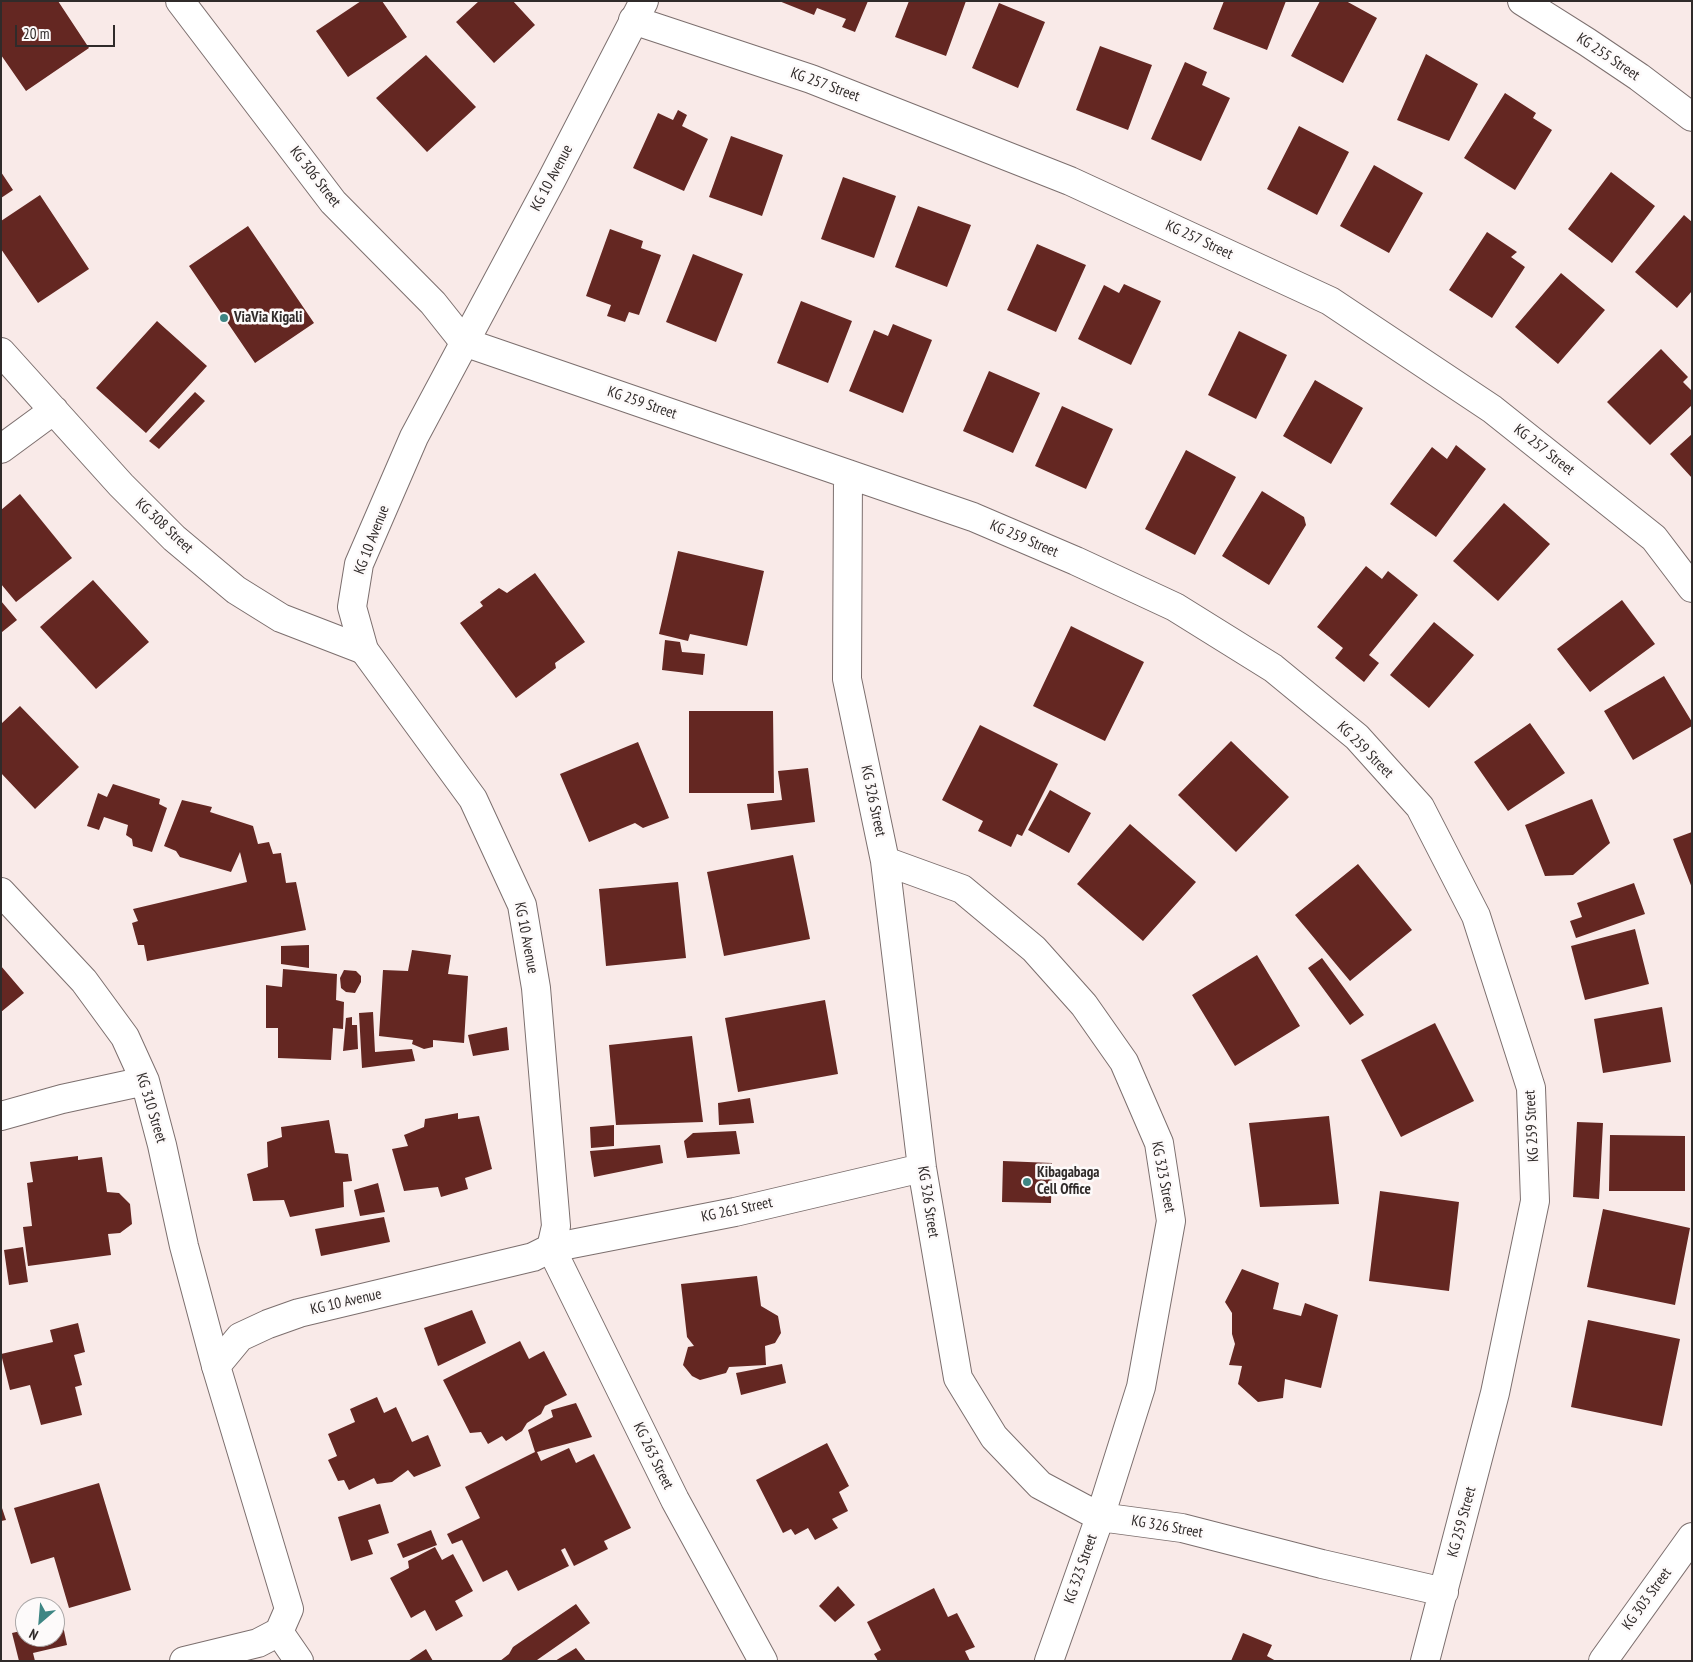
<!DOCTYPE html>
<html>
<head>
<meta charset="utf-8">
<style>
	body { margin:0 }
	#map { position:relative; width:1693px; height:1662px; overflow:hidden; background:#f9eae8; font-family:"PT Sans Narrow",sans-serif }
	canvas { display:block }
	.frame { position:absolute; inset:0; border:2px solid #302b2a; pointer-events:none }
	.north { position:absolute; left:15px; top:1597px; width:50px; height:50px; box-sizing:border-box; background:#fdfafa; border:1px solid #aba7a7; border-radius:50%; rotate:207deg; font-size:14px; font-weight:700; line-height:20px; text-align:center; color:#302b2a }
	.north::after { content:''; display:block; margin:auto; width:18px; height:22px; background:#3e8684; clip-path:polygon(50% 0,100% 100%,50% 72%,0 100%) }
	.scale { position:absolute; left:15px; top:25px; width:100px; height:22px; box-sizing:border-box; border:2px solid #302b2a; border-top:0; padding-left:6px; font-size:15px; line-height:18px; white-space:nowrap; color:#302b2a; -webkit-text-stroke:4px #fdfafa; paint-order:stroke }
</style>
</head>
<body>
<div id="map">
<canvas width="1693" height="1662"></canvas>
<div class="frame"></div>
<div class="north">N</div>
<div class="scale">20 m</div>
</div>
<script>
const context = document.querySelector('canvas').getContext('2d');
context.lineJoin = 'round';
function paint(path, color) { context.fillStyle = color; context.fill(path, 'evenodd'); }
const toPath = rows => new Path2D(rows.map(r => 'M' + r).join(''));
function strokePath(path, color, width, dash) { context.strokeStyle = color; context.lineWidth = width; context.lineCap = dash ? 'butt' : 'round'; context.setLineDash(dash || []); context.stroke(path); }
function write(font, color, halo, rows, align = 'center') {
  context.font = font + ' "PT Sans Narrow",sans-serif'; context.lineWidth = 5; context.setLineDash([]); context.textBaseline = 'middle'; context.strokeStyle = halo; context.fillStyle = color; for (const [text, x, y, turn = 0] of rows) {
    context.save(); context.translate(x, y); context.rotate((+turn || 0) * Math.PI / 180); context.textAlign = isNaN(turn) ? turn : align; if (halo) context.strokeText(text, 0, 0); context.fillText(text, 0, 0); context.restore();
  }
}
paint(toPath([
	[1,1,58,1,89,48,26,91,1,55],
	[361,1,382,1,407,37,348,77,316,31],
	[479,1,513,1,535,25,494,63,456,22],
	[779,1,868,1,855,32,842,27,846,19,817,8,814,15],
	[909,1,966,1,946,56,895,37],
	[1224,1,1286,1,1267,50,1213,29],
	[1320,1,1346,1,1377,18,1343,83,1291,56],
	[999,3,1045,22,1018,88,972,68],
	[1100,46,1152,65,1128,130,1076,110],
	[1426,54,1478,84,1449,141,1397,120],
	[426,55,476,107,427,152,376,98],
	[1185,62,1207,72,1202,85,1230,98,1201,161,1151,139],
	[1505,93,1536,113,1533,118,1552,130,1515,190,1464,158],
	[678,110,687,115,682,126,708,139,684,191,633,168,658,113,673,120],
	[1299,126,1349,152,1317,215,1267,189],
	[731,136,783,155,762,216,709,197],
	[1374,165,1423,193,1389,253,1340,226],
	[1,172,13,190,1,198],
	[1611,172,1655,206,1612,263,1568,229],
	[843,177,896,196,874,258,821,239],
	[40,195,89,269,38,303,1,249,1,221],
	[918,206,971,225,947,287,895,267],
	[1684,215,1692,222,1692,291,1677,308,1635,272],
	[248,226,314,323,255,363,189,266],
	[610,229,643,241,641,248,661,255,639,315,629,312,625,322,607,316,611,305,586,296],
	[1487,232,1517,252,1511,257,1525,267,1492,318,1449,290],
	[1037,244,1086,265,1056,332,1007,310],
	[693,254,743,274,716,342,666,322],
	[1561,273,1605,310,1558,364,1515,327],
	[1124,284,1161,301,1131,365,1078,339,1104,285,1119,293],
	[801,301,852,321,828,383,777,363],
	[157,321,207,366,146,433,96,388],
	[893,324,932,340,903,413,849,391,874,330,888,336],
	[1239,331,1287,355,1256,419,1208,395],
	[1661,349,1688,377,1683,382,1692,391,1692,405,1650,445,1607,402],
	[989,371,1040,393,1013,453,963,431],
	[1315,380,1363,408,1331,464,1283,436],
	[195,392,205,401,159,449,149,441],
	[1062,406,1113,429,1086,489,1035,466],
	[1692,434,1692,478,1670,454],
	[1456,445,1486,469,1436,537,1390,504,1432,447,1447,459],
	[1186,450,1236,477,1195,555,1145,529],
	[1262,491,1304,517,1306,525,1269,585,1222,556],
	[20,494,72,558,16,602,1,584,1,510],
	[1504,503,1550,544,1498,601,1453,561],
	[678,551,764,571,747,646,690,634,688,641,659,634],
	[1366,566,1382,579,1388,571,1418,595,1369,655,1379,663,1364,682,1335,658,1343,648,1317,627],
	[535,573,585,642,555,663,556,668,516,698,460,623,483,606,480,602,499,588,507,593],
	[93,580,149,642,96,689,40,627],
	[1622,600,1655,644,1590,692,1557,649],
	[1,601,17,620,2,632,1,631],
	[1434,622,1474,655,1429,708,1390,675],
	[1071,626,1144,662,1105,741,1033,706],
	[665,640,680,642,682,652,705,654,703,675,662,670],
	[1664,676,1692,722,1692,726,1633,760,1604,711],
	[20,706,79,767,35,809,1,773,1,724],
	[689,711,773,711,774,793,689,793],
	[1530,723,1565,773,1508,811,1474,762],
	[980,725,1058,764,1022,836,1017,834,1011,847,978,831,983,821,942,800],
	[1231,741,1289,797,1236,852,1178,795],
	[638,742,669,818,643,828,635,823,589,842,560,774],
	[808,768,815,822,751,830,747,804,782,800,778,771],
	[113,784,160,799,159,804,167,808,152,852,133,846,132,839,126,835,128,825,104,817,99,830,87,826,98,793,107,797],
	[1050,790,1091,813,1069,853,1028,830],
	[1592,799,1610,843,1573,875,1545,876,1525,825],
	[182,800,212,807,210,812,253,826,258,844,269,842,273,854,281,853,286,883,296,882,306,930,147,961,144,945,138,945,132,923,138,921,133,909,247,882,240,852,231,872,180,857,176,851,164,846],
	[1130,824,1196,882,1143,941,1077,884],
	[1692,832,1692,888,1673,839],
	[793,855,810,939,724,956,707,872],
	[1358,864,1412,930,1350,981,1295,915],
	[678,882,686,958,606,966,599,889],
	[1634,883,1645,914,1576,938,1570,921,1582,917,1577,903],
	[1635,929,1649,984,1585,1000,1571,946],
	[309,945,309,968,281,964,281,946],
	[412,950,451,955,448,974,468,976,464,1043,433,1040,433,1047,424,1049,412,1044,413,1040,379,1036,383,970,408,971],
	[1257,955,1300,1026,1235,1066,1192,995],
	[1322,958,1364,1015,1350,1025,1308,968],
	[1,966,24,993,1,1012],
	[283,969,337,974,336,1000,344,1002,343,1029,333,1028,331,1060,278,1058,278,1028,266,1028,266,985,282,987],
	[344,970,356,971,361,976,361,982,355,993,346,992,341,988,340,978],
	[825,1000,838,1074,738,1092,725,1018],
	[1662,1007,1671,1062,1603,1073,1594,1019],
	[373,1012,375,1052,412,1049,415,1061,362,1068,359,1013],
	[352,1017,352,1025,357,1025,358,1049,343,1051,346,1018],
	[1435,1023,1474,1101,1401,1137,1361,1060],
	[507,1027,509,1050,473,1056,468,1035],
	[692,1036,703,1122,616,1125,609,1045],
	[750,1098,754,1123,719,1125,718,1103],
	[458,1113,458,1119,479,1116,492,1169,465,1178,468,1189,441,1197,438,1187,404,1191,392,1149,408,1146,404,1135,424,1127,425,1119],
	[1329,1116,1339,1204,1260,1207,1249,1123],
	[329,1120,335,1153,348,1154,352,1181,343,1182,344,1207,290,1217,284,1200,253,1201,247,1174,268,1167,267,1142,282,1137,281,1127],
	[1577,1122,1603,1123,1599,1199,1573,1197],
	[614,1125,614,1146,591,1148,590,1127],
	[736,1131,740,1154,687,1158,684,1141,693,1133],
	[1610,1135,1685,1136,1685,1191,1609,1191],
	[660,1145,663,1163,594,1177,590,1151],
	[78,1156,78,1160,102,1157,107,1192,119,1193,130,1204,132,1224,120,1233,108,1234,111,1255,28,1266,23,1227,32,1226,27,1183,33,1182,30,1162],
	[1003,1161,1052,1163,1051,1203,1002,1202],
	[378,1183,385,1212,360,1216,354,1190],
	[1380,1191,1459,1202,1449,1291,1369,1281],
	[1603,1209,1690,1228,1675,1305,1587,1287],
	[384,1217,390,1242,321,1256,315,1229],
	[23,1247,28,1282,9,1285,4,1250],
	[1242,1269,1279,1283,1273,1309,1301,1316,1305,1303,1338,1315,1321,1388,1285,1379,1283,1398,1258,1402,1238,1384,1242,1366,1229,1365,1235,1344,1232,1334,1232,1313,1225,1302],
	[757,1276,761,1306,778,1316,781,1333,775,1343,765,1346,766,1365,729,1367,726,1373,700,1380,692,1376,683,1365,688,1347,694,1346,687,1337,681,1284],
	[472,1310,486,1343,438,1366,424,1328],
	[1588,1320,1680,1339,1662,1426,1571,1407],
	[78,1323,85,1352,74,1355,82,1385,75,1387,82,1415,41,1425,30,1385,10,1390,1,1354,53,1342,50,1330],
	[520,1341,529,1359,544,1351,567,1395,545,1406,541,1414,527,1423,522,1431,506,1441,502,1436,488,1444,481,1432,470,1433,443,1380],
	[782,1364,786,1383,741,1395,736,1373],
	[377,1397,384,1413,396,1407,412,1442,428,1435,441,1466,414,1477,408,1470,392,1482,377,1484,374,1478,349,1490,344,1480,338,1481,328,1460,337,1456,328,1434,355,1422,350,1409],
	[576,1403,592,1437,537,1452,541,1461,569,1448,576,1463,594,1454,631,1528,604,1541,608,1549,574,1566,565,1548,561,1550,569,1566,518,1591,507,1570,483,1582,462,1540,452,1544,447,1534,480,1518,465,1487,535,1452,528,1430,553,1417,551,1410],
	[827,1443,849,1486,839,1492,848,1511,832,1519,838,1528,815,1540,808,1528,795,1535,791,1529,783,1533,756,1480],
	[99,1483,131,1590,69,1608,54,1557,31,1564,14,1508],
	[380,1504,389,1533,368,1540,373,1554,351,1561,338,1517],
	[1,1505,6,1520,1,1521],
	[431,1530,437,1545,403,1558,397,1544],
	[435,1547,442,1560,453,1554,473,1591,455,1601,463,1616,436,1631,425,1610,411,1618,390,1578,409,1568,408,1561],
	[838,1586,855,1605,835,1622,819,1606],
	[934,1588,948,1617,957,1613,975,1647,965,1651,970,1661,878,1661,874,1654,881,1650,867,1622],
	[576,1604,590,1623,537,1660,538,1661,500,1661,509,1654,513,1647],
	[62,1621,67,1645,33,1653,35,1661,19,1661,12,1633,25,1630,25,1637,55,1637,55,1622],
	[1243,1633,1272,1645,1267,1656,1276,1661,1231,1661],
	[576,1648,586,1661,555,1661],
	[426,1649,433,1661,408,1661]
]), '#642722');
const street = toPath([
	[180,1,333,202,433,303,464,342,973,517,1076,561,1175,607,1273,668,1357,737,1420,807,1476,916,1531,1088,1535,1201,1495,1393,1425,1661],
	[1522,1,1587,42,1639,77,1692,117],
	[633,20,811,79,1070,181,1330,301,1492,409,1654,538,1692,588],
	[1,352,121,485,174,538,236,590,281,618,364,650],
	[1,449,54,410],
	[848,474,847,679,885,861,922,1168,958,1378,994,1437,1040,1485,1100,1517,1182,1528,1322,1564,1444,1592],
	[885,861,962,889,1034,949,1084,1005,1124,1062,1159,1143,1171,1221,1141,1387,1100,1517,1049,1661],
	[1,892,84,981,125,1037,145,1081,162,1145,184,1246,216,1366],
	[1,1116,62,1099,145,1081],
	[279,1632,299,1661],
	[763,1661,675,1500,551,1248,735,1212,922,1168]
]);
const secondary = toPath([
	[184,1661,258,1643,279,1632,289,1609,216,1366,240,1337,268,1324,299,1313,533,1257,551,1248,556,1226,536,988,522,905,473,799,364,650,352,607,359,564,414,437,552,179,644,1],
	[1603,1661,1692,1537]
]);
strokePath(street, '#7c6f6e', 30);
strokePath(secondary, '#7c6f6e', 30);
strokePath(street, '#fff', 28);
strokePath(secondary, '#fff', 28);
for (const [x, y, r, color] of [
	[224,318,5,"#3e8684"],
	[1027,1182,5,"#3e8684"]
]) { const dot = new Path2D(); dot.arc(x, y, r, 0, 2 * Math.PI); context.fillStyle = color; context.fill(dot); strokePath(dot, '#fdfafa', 2); }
write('15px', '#302b2a', '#fdfafa', [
	["KG 255 Street",1608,57,34],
	["KG 257 Street",825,85,20],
	["KG 306 Street",315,177,52],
	["KG 10 Avenue",552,178,-62],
	["KG 257 Street",1199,240,25],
	["KG 259 Street",642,403,19],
	["KG 257 Street",1544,450,38],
	["KG 308 Street",164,526,43],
	["KG 259 Street",1024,539,23],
	["KG 10 Avenue",372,540,-69],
	["KG 259 Street",1365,750,45],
	["KG 326 Street",873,801,78],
	["KG 10 Avenue",526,938,79],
	["KG 310 Street",151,1108,73],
	["KG 259 Street",1532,1126,-93],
	["KG 323 Street",1163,1177,79],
	["KG 326 Street",928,1202,81],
	["KG 261 Street",737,1210,-12],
	["KG 10 Avenue",346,1302,-13],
	["KG 263 Street",653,1456,64],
	["KG 259 Street",1462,1522,-75],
	["KG 326 Street",1167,1527,10],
	["KG 323 Street",1081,1569,-71],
	["KG 303 Street",1647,1599,-54]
]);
write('bold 15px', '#302b2a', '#fdfafa', [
	["ViaVia Kigali",234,318],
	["Kibagabaga",1037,1173],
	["Cell Office",1037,1190]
], 'left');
</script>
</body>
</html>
